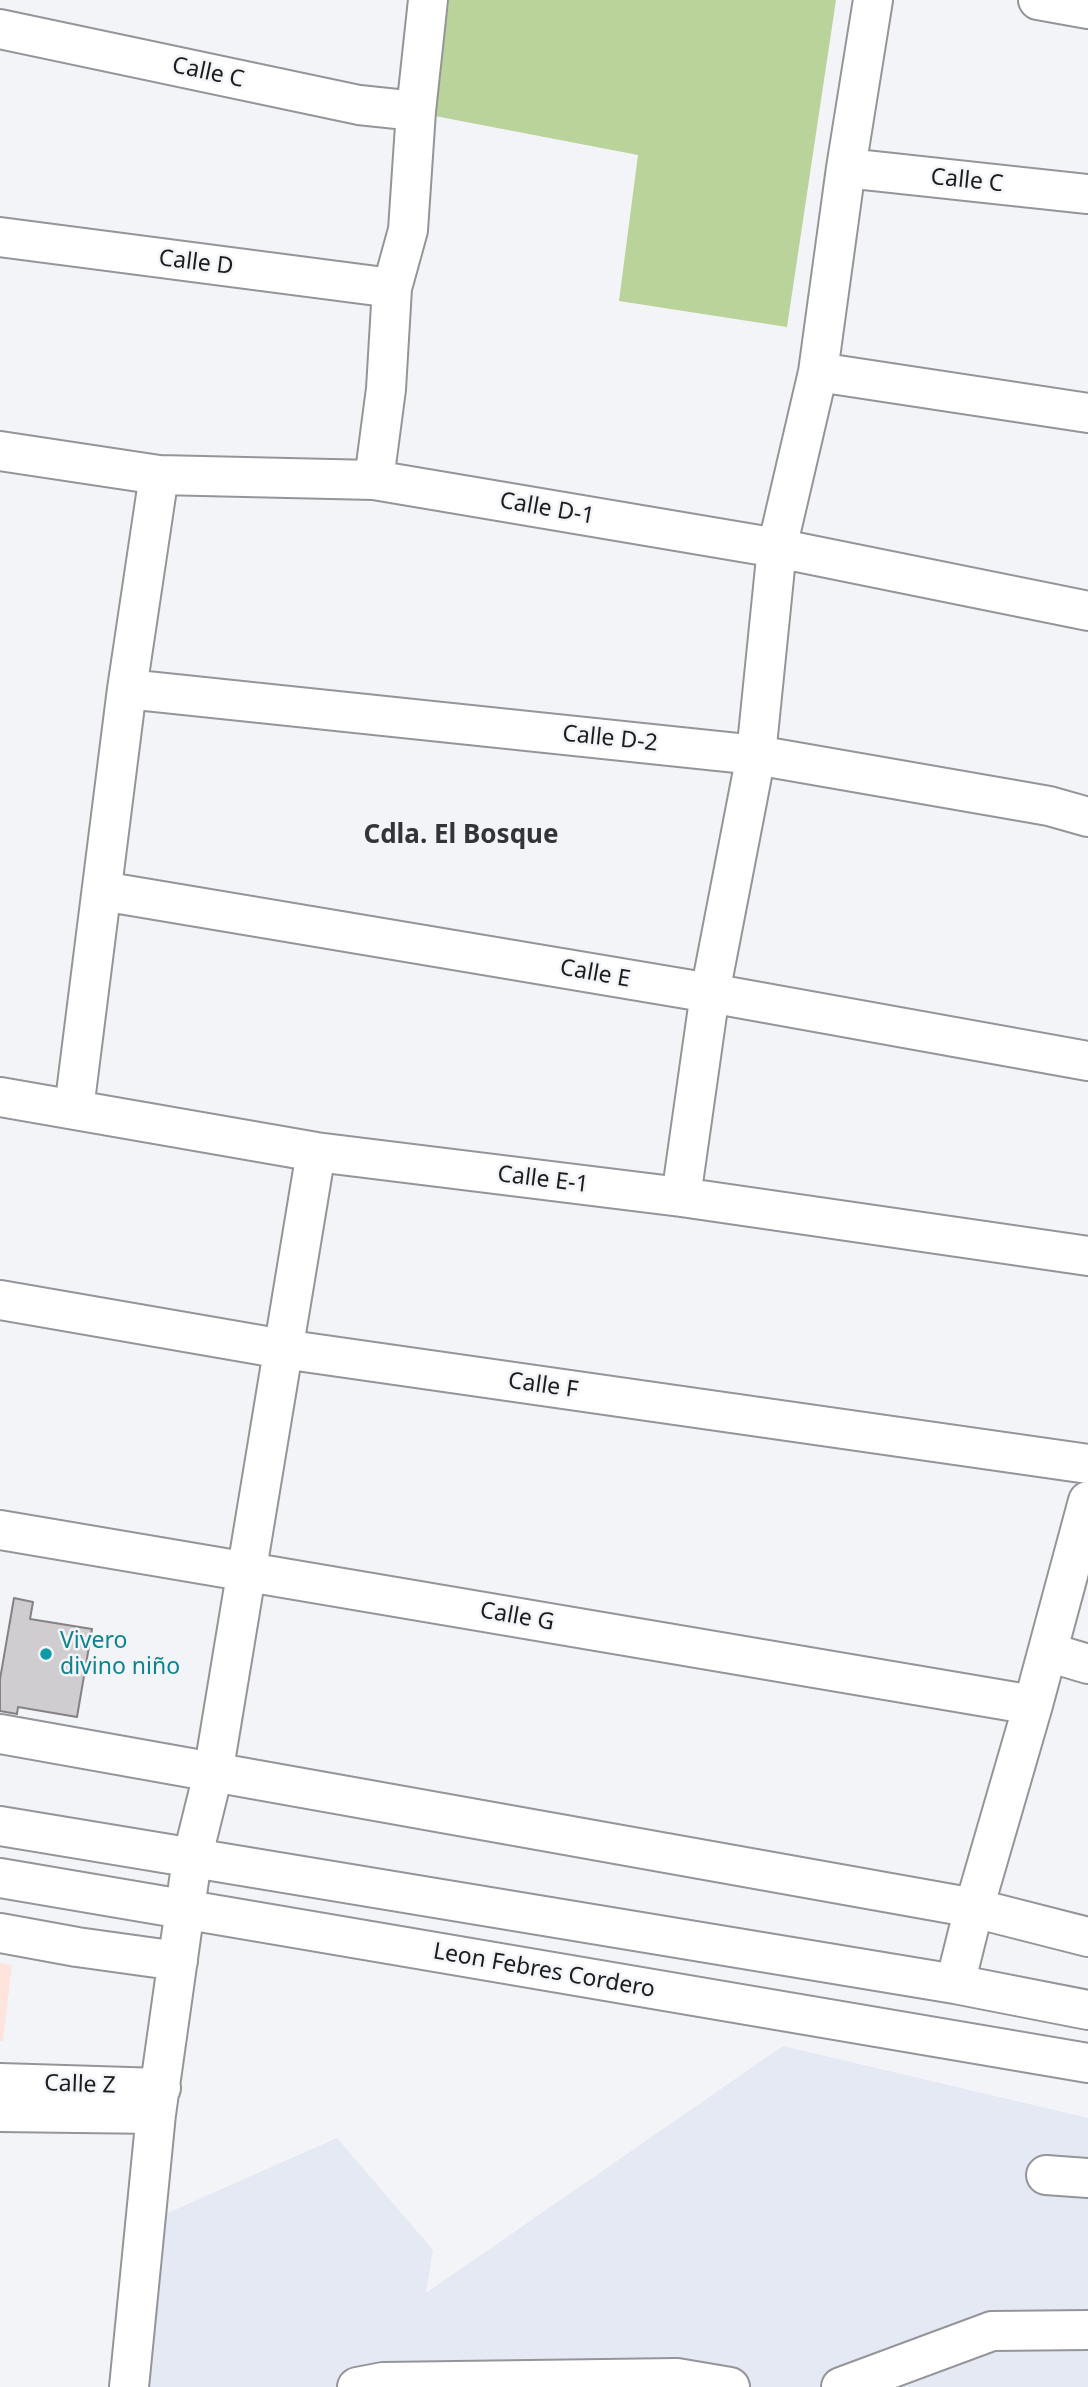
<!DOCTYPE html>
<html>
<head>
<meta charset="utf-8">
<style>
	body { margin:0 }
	canvas { display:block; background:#f3f4f8 }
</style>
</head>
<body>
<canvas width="1088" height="2387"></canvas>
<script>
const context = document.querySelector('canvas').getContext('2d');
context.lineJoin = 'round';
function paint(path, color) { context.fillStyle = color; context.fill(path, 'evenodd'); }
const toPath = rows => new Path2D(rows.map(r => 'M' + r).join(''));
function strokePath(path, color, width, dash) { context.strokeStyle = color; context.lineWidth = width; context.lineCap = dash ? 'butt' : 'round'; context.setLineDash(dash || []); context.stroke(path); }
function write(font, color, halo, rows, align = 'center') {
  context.font = font + ' "Noto Sans",sans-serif'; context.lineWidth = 5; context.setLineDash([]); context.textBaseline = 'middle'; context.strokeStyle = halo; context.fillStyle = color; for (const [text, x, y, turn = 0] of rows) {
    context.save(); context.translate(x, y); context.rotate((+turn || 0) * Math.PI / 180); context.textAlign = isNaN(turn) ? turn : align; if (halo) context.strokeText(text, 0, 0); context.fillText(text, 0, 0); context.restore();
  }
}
paint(toPath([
	[783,2046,1088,2118,1088,2387,140,2387,163,2215,337,2138,433,2250,426,2293]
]), '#e5e9f4');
paint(toPath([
	[0,1963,12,1965,3,2041,0,2041]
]), '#fee4dc');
paint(toPath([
	[449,0,836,0,787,327,619,301,638,155,435,116]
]), '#b9d39a');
const building = toPath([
	[14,1598,33,1602,30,1619,92,1629,77,1717,18,1707,17,1714,0,1711,0,1679,14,1598]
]);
paint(building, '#d0cdd0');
strokePath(building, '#858285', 2);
const minor = toPath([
	[1038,0,1088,9],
	[0,29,359,105,416,111],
	[846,168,1088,194],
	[0,237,392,288],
	[818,372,1088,413],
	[0,451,159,475,374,480,777,548,1088,611],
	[374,480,386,389,392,288,408,230,416,111,428,0],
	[127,689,756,755,1049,806,1088,817],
	[102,891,710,993,1088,1061],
	[0,1097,316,1152,681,1197,1088,1256],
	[74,1109,127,689,159,475],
	[681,1197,710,993,756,755,777,548,818,372,846,168,873,0],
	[0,1300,283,1349,1088,1464],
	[0,1530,1033,1705],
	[1048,1652,1088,1664],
	[0,1734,974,1908,1088,1937],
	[0,1826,955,1984,1088,2010],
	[0,1878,1088,2063],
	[0,1933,77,1947,178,1961],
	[955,1984,974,1908,1033,1705,1088,1501],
	[0,2083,161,2088],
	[0,2112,156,2114],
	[1046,2175,1088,2178],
	[129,2387,156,2114,192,1859,213,1774,316,1152],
	[357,2387,383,2382,677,2378,730,2387],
	[841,2387,992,2331,1088,2330]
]);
strokePath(minor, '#949598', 42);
strokePath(minor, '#fff', 38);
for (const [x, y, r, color] of [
	[46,1654,7,"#0f9aa8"]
]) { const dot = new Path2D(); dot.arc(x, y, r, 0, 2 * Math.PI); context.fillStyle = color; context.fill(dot); strokePath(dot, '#f3f4f8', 2.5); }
write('23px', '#1b1c1d', '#f3f4f8', [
	["Calle C",208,73,12],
	["Calle C",967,181,6],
	["Calle D",196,263,7],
	["Calle D-1",547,509,10],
	["Calle D-2",610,739,6],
	["Calle E",595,974,10],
	["Calle E-1",543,1180,7],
	["Calle F",543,1386,8],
	["Calle G",517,1617,10],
	["Leon Febres Cordero",544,1971,10],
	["Calle Z",80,2085,2]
]);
write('23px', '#0d838f', '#f3f4f8', [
	["Vivero",60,1641],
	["divino niño",60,1667]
], 'left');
write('bold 26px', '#333437', '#f3f4f8', [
	["Cdla. El Bosque",461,836]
]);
</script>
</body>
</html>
